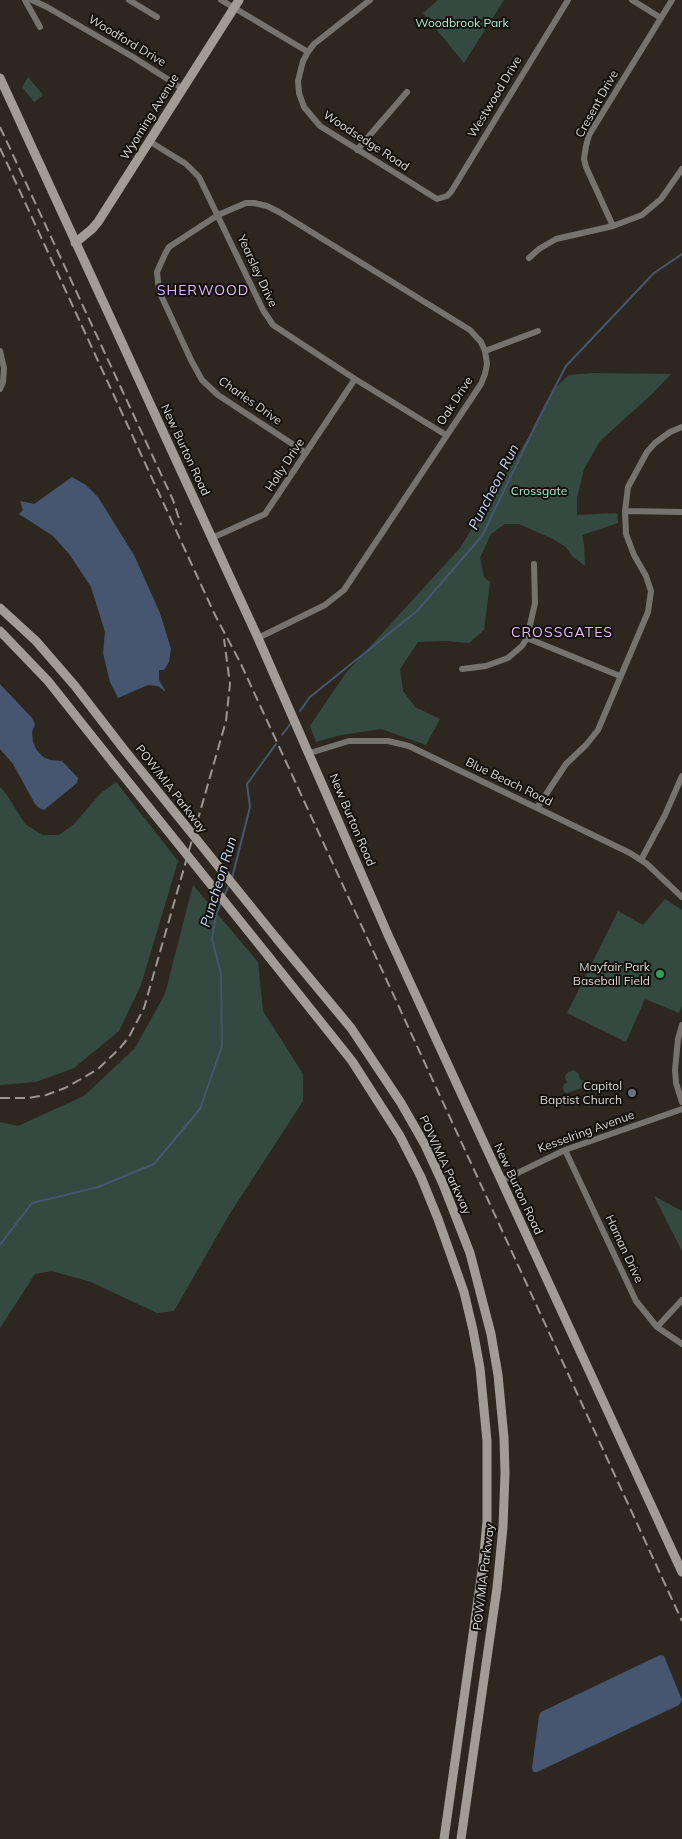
<!DOCTYPE html>
<html>
<head>
<meta charset="utf-8">
<style>
	body { margin:0 }
	canvas { display:block; background:#2d2720 }
</style>
</head>
<body>
<canvas width="682" height="1839"></canvas>
<script>
const context = document.querySelector('canvas').getContext('2d');
context.lineJoin = 'round';
function paint(path, color) { context.fillStyle = color; context.fill(path, 'evenodd'); }
const toPath = rows => new Path2D(rows.map(r => 'M' + r).join(''));
function strokePath(path, color, width, dash) { context.strokeStyle = color; context.lineWidth = width; context.lineCap = dash ? 'butt' : 'round'; context.setLineDash(dash || []); context.stroke(path); }
function write(font, color, halo, rows, align = 'center') {
  context.font = font + ' Mulish,sans-serif'; context.lineWidth = 4; context.setLineDash([]); context.textBaseline = 'middle'; context.strokeStyle = halo; context.fillStyle = color; for (const [text, x, y, turn = 0] of rows) {
    context.save(); context.translate(x, y); context.rotate((+turn || 0) * Math.PI / 180); context.textAlign = isNaN(turn) ? turn : align; if (halo) context.strokeText(text, 0, 0); context.fillText(text, 0, 0); context.restore();
  }
}
paint(toPath([
	[438,0,504,0,464,63,423,13],
	[28,77,43,95,36,101,34,102,22,87],
	[593,373,671,374,653,393,600,441,584,469,577,498,577,515,617,513,618,523,582,535,584,544,585,566,572,556,566,547,553,539,519,524,505,524,491,534,480,558,484,577,490,582,484,630,469,643,445,641,418,642,400,669,403,691,415,707,440,719,426,745,381,729,341,735,316,742,310,726,322,708,346,673,460,548,533,430,554,389,569,375],
	[116,782,178,861,141,985,119,1031,74,1068,36,1082,0,1085,0,787,7,795,25,824,42,835,59,835,74,824,101,793],
	[193,885,258,962,263,1011,303,1074,303,1101,229,1215,174,1311,157,1313,91,1282,52,1271,35,1274,0,1328,0,1122,18,1126,84,1096,135,1048,165,994],
	[665,899,682,910,682,1006,679,1013,645,999,626,1042,567,1013,618,911,643,925],
	[573,1070,578,1073,580,1079,588,1084,585,1087,567,1093,564,1092,563,1088,564,1084,567,1083,565,1076,567,1073],
	[654,1196,682,1211,682,1251]
]), '#344a40');
paint(toPath([
	[72,477,86,485,98,497,134,555,160,613,171,649,169,662,164,670,159,670,159,680,166,692,158,686,148,685,118,698,110,682,103,653,105,632,91,587,70,555,53,536,19,514,23,510,20,501,34,504],
	[0,684,32,718,35,724,32,732,33,742,36,749,43,757,50,760,62,761,78,778,77,783,44,810,39,808,35,804,13,764,0,749],
	[660,1655,664,1656,682,1700,679,1705,537,1772,533,1772,532,1768,539,1716,541,1712]
]), '#465670');
strokePath(toPath([
	[300,711,310,697,417,611,482,536,538,420,566,366,654,273,682,254],
	[282,735,291,723],
	[232,878,250,807,247,784,276,744],
	[224,896,229,885],
	[0,1245,32,1203,98,1187,154,1164,200,1109,222,1046,221,974,212,939,216,914,221,903]
]), '#465670', 2);
strokePath(toPath([
	[25,0,40,27],
	[32,0,47,7,133,57,183,89],
	[129,0,157,17],
	[221,0,308,52],
	[370,0,314,44,308,52,303,61,298,81,299,93,304,107,320,126,437,199,447,196,451,192,568,0],
	[632,0,661,18],
	[149,141,186,164,199,177,263,310,273,325,355,379,446,435],
	[357,150,407,92],
	[613,226,586,167,584,159,586,146,589,135,672,0],
	[529,258,539,249,556,239,613,226,642,215,661,199,682,169],
	[0,351,4,368,3,382,0,389],
	[485,351,538,331],
	[625,511,682,512],
	[212,538,265,514,355,379],
	[258,638,325,605,344,590,481,384,485,374,487,364,485,351,481,342,470,330,279,212,267,206,254,203,246,203,218,215,169,247,165,254,157,272,159,291,191,360,202,380,218,395,306,453],
	[527,638,620,676],
	[462,669,486,666,508,658,522,646,527,638,535,603,534,564],
	[310,753,349,741,388,741,409,746,630,853,647,864,682,897],
	[537,808,566,764,586,745,598,730,648,612,651,591,646,576,634,555,626,534,625,511,628,487,647,452,655,443,670,432,682,427],
	[641,860,665,815,682,776],
	[682,1025,678,1039,675,1070,676,1083,682,1102],
	[565,1150,636,1301,657,1327,682,1344],
	[501,1181,565,1150,682,1109],
	[657,1327,682,1300]
]), '#76726e', 6);
strokePath(toPath([
	[0,78,258,638,389,937,682,1572],
	[75,243,92,229,98,222,239,0],
	[0,608,36,641,75,686,122,747],
	[0,631,48,681,114,764],
	[277,939,351,1028,401,1103,425,1145,443,1184,470,1253,491,1334,498,1375,504,1438,505,1473,503,1527,497,1588,461,1839],
	[269,957,352,1061,400,1136,421,1177,438,1219,464,1292,473,1330,480,1368,487,1441,487,1521,483,1564,444,1839]
]), '#a29c96', 9);
strokePath(toPath([
	[0,127,173,500,181,525],
	[0,148,215,615,240,662,682,1621],
	[0,1098,28,1098,46,1095,65,1088,81,1079,98,1069,120,1048,129,1037,144,1008,226,721,230,684,224,639]
]), '#9b9691', 2, [10, 5]);
strokePath(toPath([
	[122,747,277,939],
	[114,764,269,957]
]), '#a29c96', 9);
for (const [x, y, r, color] of [
	[660,974,5,"#2e9e5b"],
	[632,1093,5,"#6b7280"]
]) { const dot = new Path2D(); dot.arc(x, y, r, 0, 2 * Math.PI); context.fillStyle = color; context.fill(dot); strokePath(dot, '#13100d', 2); }
write('12px', '#adedd0', '#13100d', [
	["Woodbrook Park",462,23],
	["Crossgate",539,491]
]);
write('12px', '#dbd7d2', '#13100d', [
	["Woodford Drive",127,41,31],
	["Westwood Drive",495,97,-59],
	["Cresent Drive",597,104,-61],
	["Wyoming Avenue",150,117,-58],
	["Woodsedge Road",366,141,33],
	["Yearsley Drive",257,271,65],
	["Charles Drive",250,401,35],
	["Oak Drive",455,401,-57],
	["New Burton Road",185,450,65],
	["Holly Drive",285,465,-57],
	["Blue Beach Road",509,782,26],
	["POW/MIA Parkway",171,789,52],
	["New Burton Road",352,820,67],
	["Kesselring Avenue",586,1132,-20],
	["POW/MIA Parkway",445,1165,65],
	["New Burton Road",518,1189,65],
	["Haman Drive",624,1249,65],
	["POW/MIA Parkway",484,1577,-83]
]);
write('12px', '#dbd7d2', '#13100d', [
	["Mayfair Park",650,967],
	["Baseball Field",650,981],
	["Capitol",622,1086],
	["Baptist Church",622,1100]
], 'right');
context.letterSpacing = '1px';
write('14px', '#e2b9fb', '#13100d', [
	["SHERWOOD",203,291],
	["CROSSGATES",562,633]
]);
context.letterSpacing = '0px';
write('italic 14px', '#c5d8f6', '#13100d', [
	["Puncheon Run",494,487,-63],
	["Puncheon Run",219,882,-73]
]);
</script>
</body>
</html>
